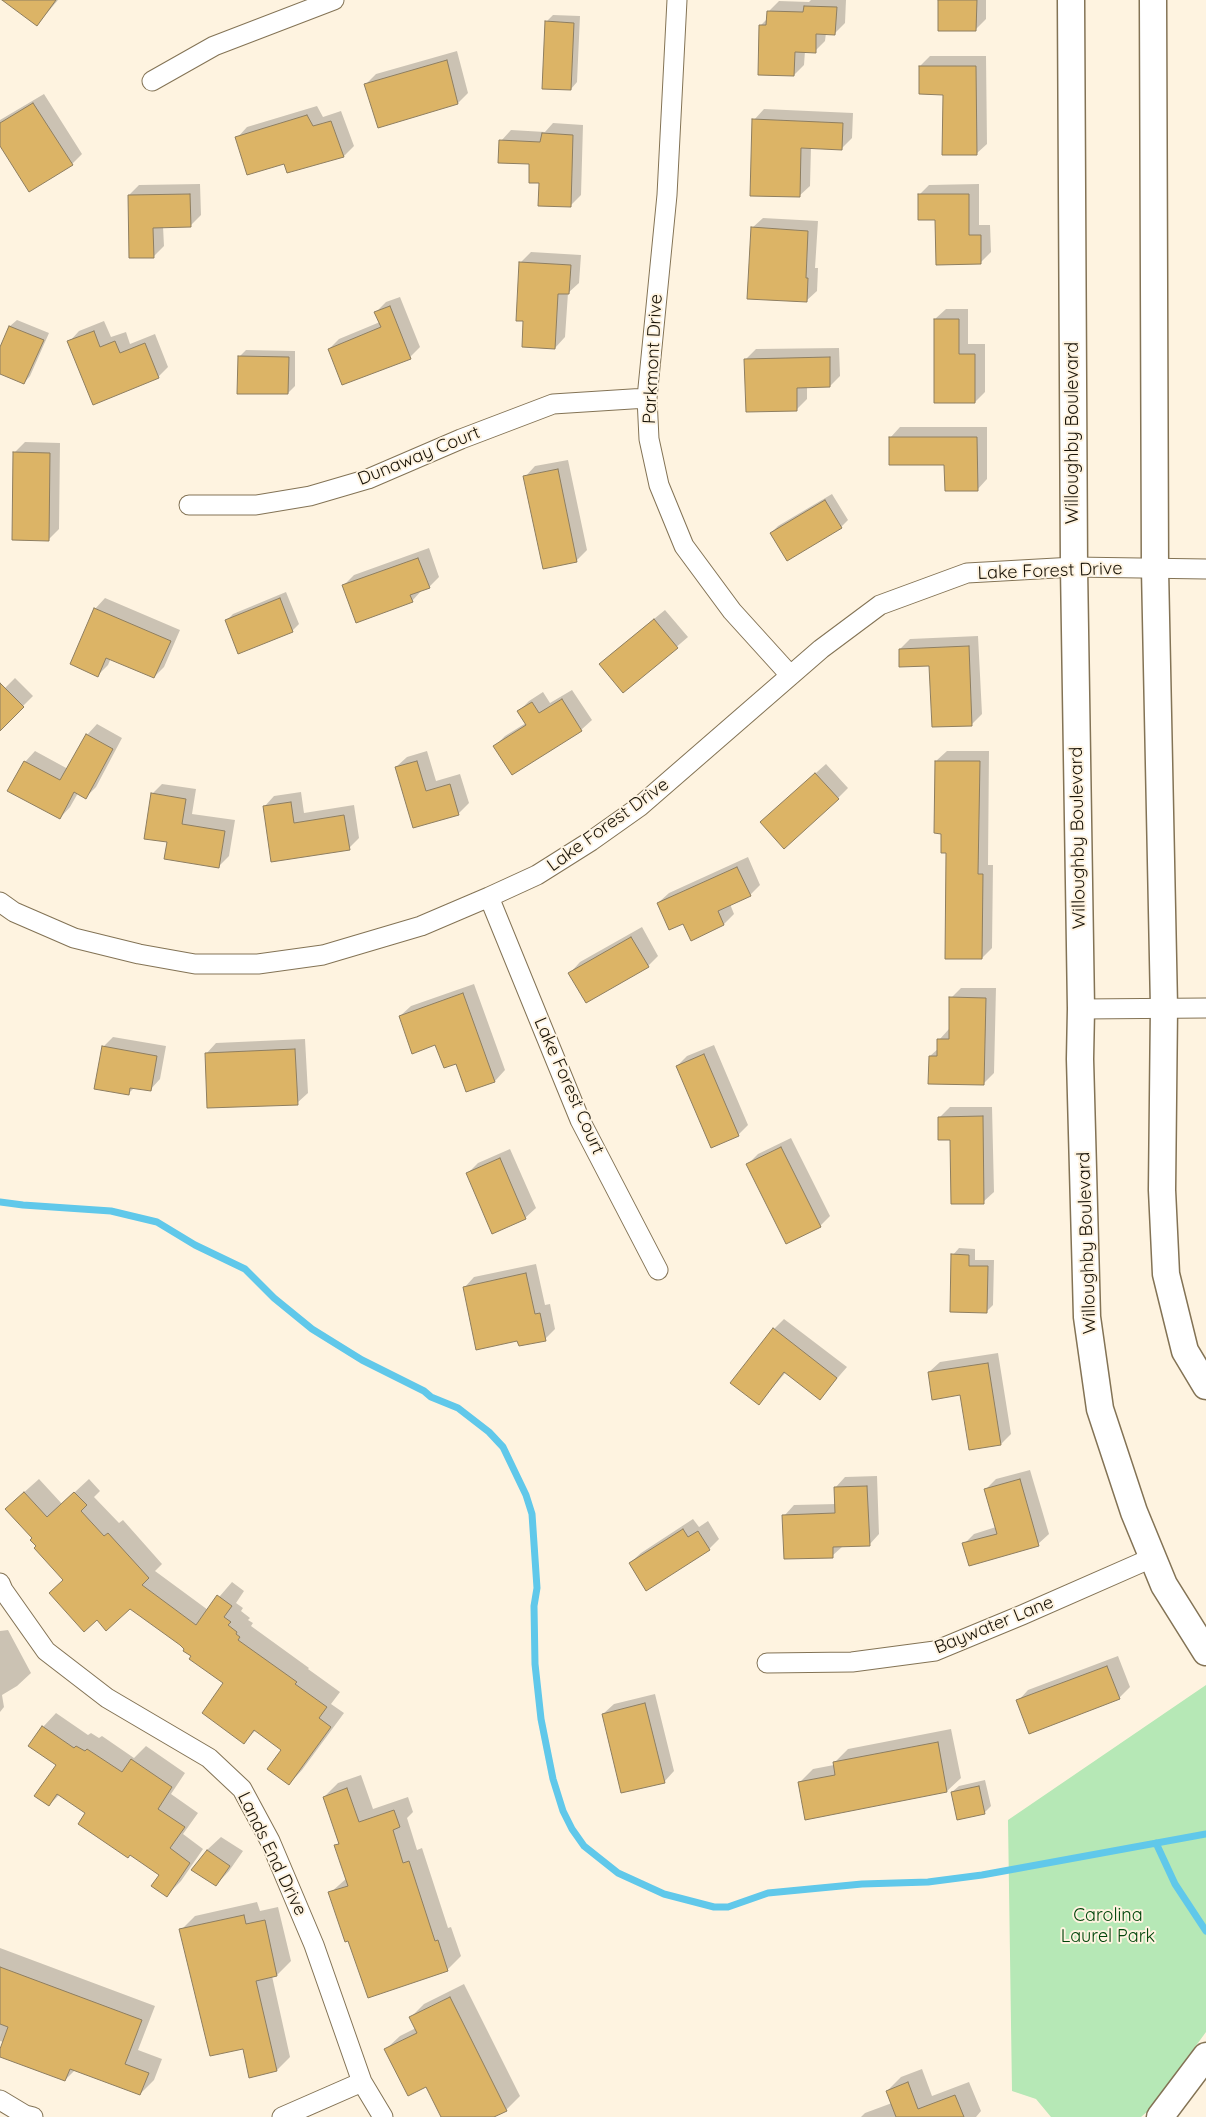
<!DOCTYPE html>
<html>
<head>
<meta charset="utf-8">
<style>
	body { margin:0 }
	canvas { display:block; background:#fef3e0 }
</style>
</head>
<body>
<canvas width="1206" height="2117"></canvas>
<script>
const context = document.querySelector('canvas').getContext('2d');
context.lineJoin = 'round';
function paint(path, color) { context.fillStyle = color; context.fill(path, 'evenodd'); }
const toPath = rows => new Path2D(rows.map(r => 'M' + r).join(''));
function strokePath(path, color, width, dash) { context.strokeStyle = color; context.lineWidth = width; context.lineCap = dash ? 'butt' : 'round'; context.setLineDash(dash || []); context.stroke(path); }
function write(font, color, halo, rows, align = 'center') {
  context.font = font + ' Quicksand,sans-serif'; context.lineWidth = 4; context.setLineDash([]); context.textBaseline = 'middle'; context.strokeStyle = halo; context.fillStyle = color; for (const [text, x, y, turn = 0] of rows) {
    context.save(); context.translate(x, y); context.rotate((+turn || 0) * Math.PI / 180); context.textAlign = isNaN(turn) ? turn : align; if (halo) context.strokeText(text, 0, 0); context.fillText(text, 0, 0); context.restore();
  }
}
paint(toPath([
	[1206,1685,1206,2032,1148,2111,1141,2117,1051,2117,1036,2099,1012,2091,1008,1820]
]), '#b6e8b6');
paint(toPath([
	[15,0,58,0,37,25],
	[811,0,846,0,845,23,835,33,826,33,825,41,815,51,805,51,804,65,794,75,761,25,768,18,768,12,779,1,809,2],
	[939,0,986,0,986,19,976,29],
	[553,15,580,16,577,82,571,89,546,22],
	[457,51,468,93,458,103,366,84,376,74],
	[930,56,986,56,987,144,976,154,944,94,920,66],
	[44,94,82,154,72,164,0,144,0,120],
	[317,106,323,117,341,111,354,146,344,156,285,162,237,138,247,127],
	[764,109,853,113,852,138,842,148,811,147,810,186,799,196,754,120],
	[553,123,583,125,581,195,570,206,540,182,531,163,501,141,511,130,545,132],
	[200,184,201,215,190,226,163,226,164,246,153,257,129,195,139,185],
	[979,184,979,225,990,225,991,252,980,263,936,218,919,195,929,185],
	[763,218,818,221,815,268,818,268,817,291,806,301,752,228],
	[531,252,581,255,579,283,568,293,565,337,555,348,525,320,520,263],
	[400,297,420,347,410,357,329,349,339,339,380,322,376,312,386,302],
	[946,309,968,309,968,344,985,344,985,392,975,402,935,319],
	[17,320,49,333,30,376,24,383,0,373,0,350,10,326],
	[104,321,111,337,126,332,130,344,155,334,168,367,158,377,69,342,79,331],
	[839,348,840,376,830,386,807,387,807,399,797,409,746,359,756,349],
	[246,350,295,351,295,386,288,393,239,357],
	[900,427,987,427,987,479,977,490,946,464,890,438],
	[25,442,60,443,59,529,48,540,14,453],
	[568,460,587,550,576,561,525,477,535,466],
	[832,494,848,520,841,527,771,533,778,526],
	[429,548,439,577,429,587,422,590,412,601,344,585,354,575],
	[286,592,299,624,292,631,226,621,233,614],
	[105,598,180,630,164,667,154,677,111,658,108,665,98,675,95,609],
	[665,610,688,637,624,692,611,654],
	[978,636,982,714,971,725,931,665,900,649,910,639],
	[15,678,33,696,0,729,0,693],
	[572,690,592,720,581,730,513,774,495,746,505,736,526,723,519,711,529,701,543,692,550,703],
	[97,724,122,738,96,787,86,797,78,793,70,807,60,818,25,762,35,751,68,769,87,735],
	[427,751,436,781,460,774,469,803,458,814,414,826,396,767,407,757],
	[947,751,989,751,988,865,993,865,992,948,982,958,947,852,936,761],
	[826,764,848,788,838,798,772,812],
	[162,784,196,789,192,814,235,820,229,856,219,866,168,841,152,794],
	[301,792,304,813,354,805,359,838,349,848,272,860,264,807,274,796],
	[748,857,760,885,750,895,730,904,734,914,724,924,691,939,684,923,658,903,669,893],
	[642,927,658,956,648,966,570,973,580,962],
	[474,984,505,1070,495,1081,467,1090,457,1062,400,1016,411,1006],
	[961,988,996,988,994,1073,984,1083,930,1056,939,1048,939,1040,949,1029,951,998],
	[113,1037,166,1046,160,1079,150,1090,135,1087,129,1093,103,1047],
	[305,1039,308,1093,297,1103,206,1054,216,1043],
	[714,1045,748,1125,738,1135,677,1066,687,1056],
	[950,1107,992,1107,994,1192,983,1202,939,1118],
	[791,1138,830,1216,820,1226,748,1164,758,1154],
	[510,1149,536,1208,525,1218,467,1174,478,1163],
	[959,1248,975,1249,975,1260,994,1260,993,1305,986,1312,953,1255],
	[536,1264,545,1305,550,1304,555,1329,545,1339,518,1339,464,1288,474,1277],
	[784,1319,847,1367,820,1398,786,1372,759,1403,774,1329],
	[998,1353,1011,1434,1001,1444,961,1394,929,1372,940,1362],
	[1030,1470,1049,1534,1038,1544,964,1544,974,1534,996,1527,985,1490,996,1479],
	[877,1476,879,1534,869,1545,843,1546,832,1556,784,1516,794,1505,836,1504,835,1488,845,1477],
	[39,1479,62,1504,89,1479,100,1491,94,1497,119,1523,123,1520,162,1564,155,1571,208,1610,232,1582,244,1591,236,1603,243,1608,241,1611,250,1618,248,1620,253,1623,251,1626,309,1668,308,1669,340,1692,331,1704,344,1713,302,1770,289,1784,283,1750,256,1730,244,1742,225,1683,186,1648,130,1607,97,1618,64,1580,38,1546,21,1495],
	[693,1519,699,1527,708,1521,719,1539,709,1549,630,1563,641,1553],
	[8,1630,31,1673,17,1686,2,1695,4,1707,0,1712,0,1631],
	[1118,1656,1130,1687,1119,1698,1018,1701,1028,1690],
	[655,1694,674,1771,664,1782,603,1714,614,1704],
	[56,1713,88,1735,91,1733,99,1738,102,1736,134,1758,146,1746,185,1773,171,1794,198,1813,183,1834,203,1849,181,1881,167,1895,161,1875,87,1813,60,1794,49,1805,57,1765,43,1727],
	[951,1729,961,1778,947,1791,799,1783,813,1769,834,1765,834,1763,848,1749],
	[361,1775,373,1809,408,1797,413,1812,407,1818,417,1850,422,1848,448,1928,451,1927,461,1956,447,1970,349,1939,330,1893,347,1878,336,1846,340,1842,324,1797,338,1783],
	[985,1780,991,1806,984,1813,952,1792,959,1786],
	[221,1837,243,1851,229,1871,216,1885,207,1850],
	[257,1902,260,1911,278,1907,291,1961,277,1975,272,1976,290,2057,277,2070,244,2047,181,1930,195,1916],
	[0,1948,155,2006,138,2050,162,2059,154,2080,140,2094,75,2070,65,2080,0,2056,4,2042,0,2041],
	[464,1984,520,2096,506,2110,494,2115,495,2117,443,2117,427,2085,386,2049,400,2036,416,2028,411,2017,424,2004],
	[922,2069,932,2096,969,2082,981,2111,976,2117,861,2117,865,2113,892,2103,887,2091,901,2077]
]), '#0003');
strokePath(toPath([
	[0,1202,23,1205,111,1211,157,1222,195,1245,245,1269,274,1298,312,1329,362,1360,424,1391,431,1397,458,1408,489,1432,503,1447,526,1495,532,1514,537,1588,534,1606,535,1664,541,1719,553,1779,563,1811,572,1829,584,1846,618,1873,664,1894,714,1907,728,1907,768,1893,862,1884,928,1882,982,1875,1206,1834],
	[1156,1843,1175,1884,1206,1931]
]), '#60c8ea', 7);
const building = toPath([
	[2,0,56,0,37,26,2,0],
	[938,0,977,0,976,31,938,31,938,0],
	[804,6,837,7,835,35,816,34,816,53,795,52,794,76,758,75,759,25,766,25,767,11,803,12,804,6],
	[545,21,574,23,571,90,542,89,545,21],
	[447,60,458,104,378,128,364,84,447,60],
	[919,66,976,66,977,155,942,155,943,95,919,94,919,66],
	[33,103,73,165,29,192,0,146,0,123,33,103],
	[307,115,313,126,331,121,344,157,287,173,284,164,247,175,235,137,307,115],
	[752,119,843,123,842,150,801,148,800,197,750,196,752,119],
	[542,133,573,135,571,207,538,206,539,183,529,183,529,164,498,163,499,140,540,142,542,133],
	[190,194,191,227,153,228,154,258,129,258,128,195,190,194],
	[918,194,969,194,969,235,981,235,981,264,936,265,935,220,918,220,918,194],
	[751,227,808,231,806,278,808,278,807,302,747,299,751,227],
	[519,262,571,265,569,294,558,294,555,349,522,347,523,321,516,321,519,262],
	[390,306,411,359,342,385,328,349,381,327,374,312,390,306],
	[934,319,959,319,959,354,975,354,975,403,934,403,934,319],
	[9,326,44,340,24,384,0,374,0,347,9,326],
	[94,331,100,347,115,341,120,353,145,343,159,378,93,405,67,341,94,331],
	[238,356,289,357,288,394,237,394,238,356],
	[830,357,830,387,797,388,797,411,746,412,744,359,830,357],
	[889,437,977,437,978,491,945,491,944,465,889,465,889,437],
	[13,452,50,453,49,541,12,540,13,452],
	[558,469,577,562,543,569,523,476,558,469],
	[825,500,842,528,787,561,770,533,825,500],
	[418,558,430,588,410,595,413,602,356,623,342,585,418,558],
	[280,598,293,632,238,654,225,620,280,598],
	[94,608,171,641,154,678,106,658,98,677,70,664,94,608],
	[654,619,678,648,623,693,599,664,654,619],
	[969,646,972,726,932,727,929,666,899,667,899,649,969,646],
	[0,683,24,707,0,731,0,683],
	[562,699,582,731,512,775,493,746,526,725,517,711,532,702,539,713,562,699],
	[86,734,113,749,86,799,74,792,60,819,7,791,24,761,60,780,86,734],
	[417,761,426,791,450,784,459,815,413,828,395,767,417,761],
	[935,761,980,761,978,874,983,874,982,959,945,959,946,853,941,853,941,834,934,833,935,761],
	[815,773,839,799,784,849,760,822,815,773],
	[151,793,186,799,182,824,225,831,219,868,164,859,167,842,144,839,151,793],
	[291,802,294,823,344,815,350,850,271,862,263,806,291,802],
	[737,867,751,896,718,911,724,925,691,941,683,924,669,930,657,903,737,867],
	[631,937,649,967,586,1003,568,973,631,937],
	[463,993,495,1082,466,1092,456,1064,444,1068,435,1045,412,1054,399,1016,463,993],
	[949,997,986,998,984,1085,928,1084,929,1056,937,1056,937,1039,949,1039,949,997],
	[102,1046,157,1056,151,1091,130,1088,129,1095,94,1089,102,1046],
	[295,1049,298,1105,207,1108,205,1053,295,1049],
	[704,1054,739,1136,711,1148,676,1066,704,1054],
	[983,1116,984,1204,951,1204,950,1140,938,1140,938,1117,983,1116],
	[781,1147,821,1227,786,1244,746,1164,781,1147],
	[500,1158,526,1219,492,1234,466,1173,500,1158],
	[951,1254,969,1255,969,1266,988,1266,987,1313,950,1312,951,1254],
	[526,1273,535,1314,540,1313,546,1341,519,1346,517,1341,476,1350,463,1287,526,1273],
	[773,1328,837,1378,820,1400,784,1372,759,1405,730,1383,773,1328],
	[988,1363,1001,1445,969,1450,960,1395,932,1400,928,1372,988,1363],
	[1020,1479,1039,1546,969,1566,962,1543,997,1534,984,1489,1020,1479],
	[867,1486,870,1546,833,1547,833,1558,784,1559,782,1515,835,1513,834,1487,867,1486],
	[24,1492,47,1517,74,1492,87,1505,81,1511,104,1536,108,1533,149,1578,142,1585,196,1625,217,1595,232,1606,224,1617,231,1622,228,1625,237,1632,236,1634,240,1637,238,1640,297,1682,295,1684,327,1707,319,1718,331,1727,289,1785,267,1769,281,1750,254,1730,244,1744,202,1713,223,1683,189,1659,191,1656,183,1651,184,1649,180,1645,130,1609,106,1631,97,1620,84,1632,49,1593,63,1580,34,1548,36,1546,30,1540,32,1538,5,1509,24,1492],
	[683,1529,688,1537,698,1531,710,1550,646,1591,629,1563,683,1529],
	[1107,1666,1120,1699,1029,1734,1016,1700,1107,1666],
	[645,1703,665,1783,621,1793,602,1714,645,1703],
	[42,1726,74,1748,76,1746,85,1751,87,1749,122,1772,131,1759,172,1787,158,1809,185,1827,170,1848,190,1863,167,1897,151,1886,159,1875,130,1855,128,1858,78,1824,85,1813,57,1794,49,1806,34,1796,56,1765,28,1746,42,1726],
	[938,1742,947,1792,805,1820,798,1782,835,1775,833,1762,938,1742],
	[979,1786,985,1814,957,1820,951,1792,979,1786],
	[347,1788,359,1822,394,1810,400,1827,393,1830,403,1863,409,1861,435,1941,438,1940,448,1971,368,1998,348,1941,345,1942,328,1892,348,1886,334,1845,339,1844,323,1797,347,1788],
	[207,1850,230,1866,216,1886,191,1870,207,1850],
	[244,1915,246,1924,265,1920,277,1976,256,1981,277,2071,249,2078,243,2049,210,2056,179,1929,244,1915],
	[0,1967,142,2020,125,2064,149,2073,140,2095,70,2069,65,2081,0,2057,0,2049,8,2027,0,2024,0,1967],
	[450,1997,507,2111,494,2117,441,2117,426,2087,408,2096,384,2049,417,2033,409,2017,450,1997],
	[908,2082,918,2109,955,2095,964,2117,896,2117,886,2091,908,2082]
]);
paint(building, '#dcb466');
strokePath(building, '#8e7e60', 1);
const street = toPath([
	[677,0,667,195,647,398,649,439,659,485,684,546,732,611,790,675],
	[152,81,214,46,334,0],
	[189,505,256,505,310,496,368,479,461,439,553,404,647,398],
	[489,897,580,1120,658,1270],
	[0,902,14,912,74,938,139,954,195,964,258,964,323,955,421,926,489,897,537,875,591,841,639,807,821,649,880,605,967,573,1074,567,1206,569],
	[1081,1009,1206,1008],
	[0,1583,3,1590,46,1651,107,1698,209,1758,242,1789,270,1841,314,1945,362,2082,383,2117],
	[767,1663,852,1662,935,1651,1022,1615,1154,1557],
	[0,2100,25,2115,33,2117],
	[282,2117,362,2082]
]);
const secondary = toPath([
	[1071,0,1074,567,1081,1009,1080,1059,1087,1317,1100,1409,1134,1512,1164,1585,1206,1652],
	[1153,0,1155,569,1164,1007,1162,1190,1166,1274,1185,1351,1206,1386],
	[1160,2117,1206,2056]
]);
strokePath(street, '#837355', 21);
strokePath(secondary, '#837355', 29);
strokePath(street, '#fff', 19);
strokePath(secondary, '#fff', 26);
write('18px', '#181206', '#fef3e0', [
	["Parkmont Drive",653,359,-87],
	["Willoughby Boulevard",1073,433,-90],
	["Dunaway Court",419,456,-22],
	["Lake Forest Drive",1050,571,-2],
	["Lake Forest Drive",608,825,-36],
	["Willoughby Boulevard",1078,838,-91],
	["Lake Forest Court",569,1086,66],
	["Willoughby Boulevard",1087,1243,-92],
	["Baywater Lane",994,1625,-22],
	["Lands End Drive",272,1854,64]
]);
write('18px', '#00450a', '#fef3e0', [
	["Carolina",1108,1916],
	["Laurel Park",1108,1937]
]);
</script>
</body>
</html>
